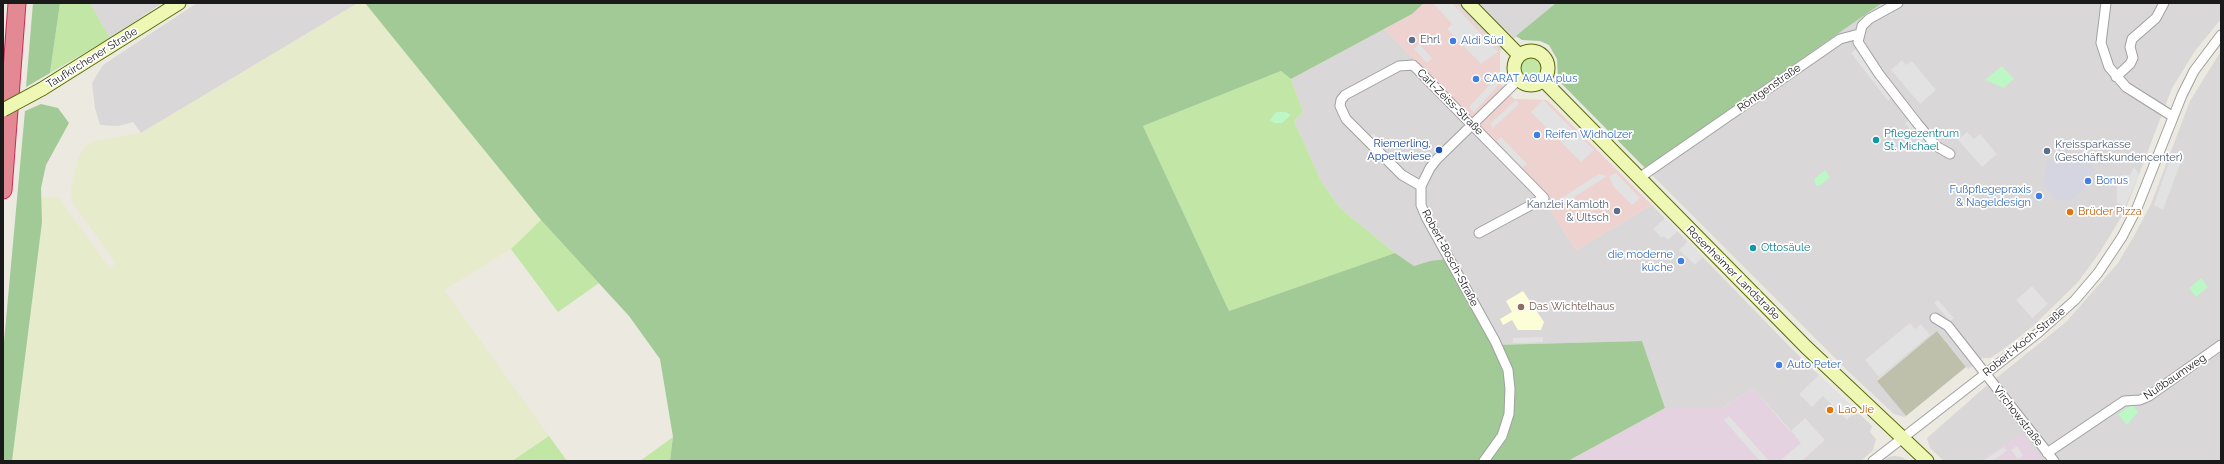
<!DOCTYPE html>
<html>
<head>
<meta charset="utf-8">
<style>
	body { margin:0 }
	#map { position:relative; width:2224px; height:464px; overflow:hidden; background:#ece9e0; font-family:Raleway,sans-serif }
	canvas { display:block }
	.frame { position:absolute; inset:0; border:4px solid #1a1a1a; pointer-events:none }
</style>
</head>
<body>
<div id="map">
<canvas width="2224" height="464"></canvas>
<div class="frame"></div>
</div>
<script>
const context = document.querySelector('canvas').getContext('2d');
context.lineJoin = 'round';
function paint(path, color) { context.fillStyle = color; context.fill(path, 'evenodd'); }
const toPath = rows => new Path2D(rows.map(r => 'M' + r).join(''));
function strokePath(path, color, width, dash) { context.strokeStyle = color; context.lineWidth = width; context.lineCap = dash ? 'butt' : 'round'; context.setLineDash(dash || []); context.stroke(path); }
function write(font, color, halo, rows, align = 'center') {
  context.font = font + ' Raleway,sans-serif'; context.lineWidth = 3.5; context.setLineDash([]); context.textBaseline = 'middle'; context.strokeStyle = halo; context.fillStyle = color; for (const [text, x, y, turn = 0] of rows) {
    context.save(); context.translate(x, y); context.rotate((+turn || 0) * Math.PI / 180); context.textAlign = isNaN(turn) ? turn : align; if (halo) context.strokeText(text, 0, 0); context.fillText(text, 0, 0); context.restore();
  }
}
paint(toPath([
	[90,3,162,3,110,38],
	[197,3,358,3,141,133,133,122,118,126,100,125,95,108,92,83,103,65],
	[1455,3,1556,3,1500,51],
	[1882,3,2221,3,2221,19,2195,51,2172,88,2125,211,2100,252,2078,282,2032,327,2001,351,1990,358,1982,358,1968,369,1937,331,1877,380,1906,416,1904,417,1894,414,1851,374,1645,168],
	[1384,29,1553,200,1546,204,1576,250,1652,205,1792,349,1872,426,1870,432,1876,439,1873,450,1861,461,1802,461,1826,440,1791,431,1753,388,1722,408,1665,408,1642,341,1494,345,1430,261,1414,266,1395,253,1341,209,1322,183,1294,121,1303,112,1291,79],
	[2221,51,2221,461,2043,461,2021,434,1981,461,1944,461,1930,448,1927,438,1985,387,2066,322,2118,263,2134,236,2151,204,2190,101],
	[1895,456,1901,457,1909,461,1884,461,1888,457]
]), '#d9d7d7');
paint(toPath([
	[1424,3,1455,3,1500,51,1500,83,1514,99,1547,100,1652,205,1576,250,1546,204,1552,200,1384,29,1412,14]
]), '#edd2cf');
paint(toPath([
	[1753,388,1790,431,1805,418,1826,441,1802,461,1568,461,1665,408,1722,408],
	[2021,433,2043,461,1981,461]
]), '#e5d2e0');
paint(toPath([
	[1523,291,1544,322,1541,330,1518,330,1512,320,1503,325,1500,319,1512,312,1506,301]
]), '#fbfed7');
paint(toPath([
	[1937,331,1966,367,1906,416,1877,381]
]), '#bec0ac');
paint(toPath([
	[358,3,365,3,541,220,511,249,444,290,549,436,512,461,12,461,42,222,41,198,58,197,110,269,116,263,72,202,71,186,79,156,86,146,95,141,141,133]
]), '#e6ebcb');
paint(toPath([
	[60,3,90,3,110,38,50,73],
	'1518 67a13 13 0 1 1 26 0a13 13 0 1 1-26 0Z',
	[1281,71,1291,79,1303,112,1294,121,1322,183,1341,209,1395,253,1229,311,1143,126],
	[541,220,599,283,558,312,511,249],
	[549,436,567,461,512,461],
	[673,437,670,461,640,461]
]), '#c1e6a6');
paint(toPath([
	[33,3,60,3,50,73,26,87],
	[365,3,1424,3,1412,14,1291,79,1281,71,1143,126,1229,311,1395,253,1414,266,1430,261,1447,259,1494,345,1642,341,1665,408,1568,461,670,461,673,437,660,359,629,316,541,220],
	[1556,3,1882,3,1645,168,1561,83,1558,77,1557,59,1549,45,1540,41,1522,40,1516,36],
	[41,104,58,108,69,123,46,165,41,188,42,222,12,461,3,461,3,353,25,111]
]), '#a1ca96');
paint(toPath([
	[2002,66,2014,79,2004,88,1985,80],
	[1276,112,1286,112,1291,115,1282,123,1274,123,1270,120],
	[1825,170,1830,177,1821,185,1816,186,1814,179],
	[2201,278,2208,287,2196,297,2189,288],
	[2133,404,2138,412,2127,425,2118,414]
]), '#bcf7c5');
paint(toPath([
	[1433,3,1452,3,1498,52,1481,64,1447,29,1452,24],
	[1419,44,1432,58,1427,63,1414,49],
	[1856,49,1893,97,1888,101,1851,53],
	[1902,60,1906,65,1912,61,1936,90,1920,104,1891,70],
	[1495,79,1499,82,1496,88,1474,112,1469,107],
	[1516,100,1519,104,1493,128,1490,124],
	[1543,100,1594,150,1581,162,1531,112],
	[1909,119,1930,144,1925,148,1905,123],
	[1967,132,1974,139,1980,134,1997,154,1982,167,1958,140],
	[1373,133,1382,142,1379,146,1369,137],
	[1501,137,1527,164,1522,168,1497,141],
	[2171,156,2182,159,2163,210,2154,205],
	[2134,167,2139,174,2125,207,2117,202,2117,185,2121,175,2130,175],
	[1616,173,1640,198,1632,205,1613,186,1609,176],
	[1599,174,1607,176,1559,207,1552,204],
	[1665,218,1678,231,1668,240,1664,236,1662,238,1653,229],
	[1688,241,1703,257,1695,265,1679,250],
	[2032,286,2048,304,2032,318,2016,300],
	[1938,300,1954,318,1950,321,1934,303],
	[1910,323,1915,329,1921,324,1930,335,1879,377,1865,360],
	[1543,337,1543,342,1513,343,1513,338],
	[1819,375,1856,411,1847,420,1823,396,1812,407,1799,394],
	[1729,416,1769,461,1760,461,1724,420],
	[1805,418,1825,440,1801,461,1783,461,1782,459,1801,443,1791,431],
	[2017,446,2023,456,2018,459,2011,450],
	[2004,447,2007,451,1992,461,1983,461]
]), '#e2e2e2');
paint(toPath([
	[2065,148,2073,158,2086,159,2095,170,2086,178,2084,189,2072,200,2056,199,2044,185,2047,162]
]), '#d5d4e1');
const street = toPath([
	[1898,3,1869,19,1862,26,1858,42,1879,74,1917,123,1936,146,1950,154],
	[2106,3,2101,43,2109,67,2126,87,2172,116],
	[2116,77,2130,64,2133,58,2130,47,2132,39,2156,18,2164,3],
	[1639,178,1840,39,1859,34],
	[1421,186,1402,175,1346,119,1340,106,1341,100,1345,95,1399,66,1413,65,1416,68,1544,198,1479,233],
	[1935,318,1948,326,2054,461],
	[2047,453,2124,401,2140,400,2149,396,2221,345],
	[1484,461,1502,436,1509,414,1510,389,1508,370,1495,341,1426,217,1421,205,1421,186,1430,168,1437,159,1518,80],
	[1873,461,2038,333,2075,300,2098,273,2122,237,2137,208,2182,95,2194,71,2221,35]
]);
const secondary = toPath([
	[1468,3,1519,55],
	'1514 68a17 17 0 1 1 34 0a17 17 0 1 1-34 0Z',
	[1543,80,1806,347,1927,461],
	[42,89,179,3]
]);
const highway = toPath([
	[3,190,17,3]
]);
strokePath(street, '#a1a1a1', 11);
strokePath(secondary, '#596b08', 15);
strokePath(highway, '#ce2955', 19);
strokePath(street, '#fff', 9);
strokePath(secondary, '#eef7b3', 13);
strokePath(highway, '#e28993', 17);
const secondaryBridge = toPath([
	[3,110,42,89]
]);
strokePath(secondaryBridge, '#596b08', 15, []);
strokePath(secondaryBridge, '#eef7b3', 13);
for (const [x, y, r, color] of [
	[1412,40,4,"#5c6f8a"],
	[1453,41,4,"#3f7fe0"],
	[1476,79,4,"#3f7fe0"],
	[1537,135,4,"#3f7fe0"],
	[1876,140,4,"#0f9aa8"],
	[1439,150,4,"#1a4fb4"],
	[2047,151,4,"#5c6f8a"],
	[2088,181,4,"#3f7fe0"],
	[2039,196,4,"#3f7fe0"],
	[1617,211,4,"#5c6f8a"],
	[2070,212,4,"#e8710a"],
	[1753,248,4,"#0f9aa8"],
	[1681,261,4,"#3f7fe0"],
	[1521,307,4,"#8d6e63"],
	[1779,365,4,"#3f7fe0"],
	[1830,410,4,"#e8710a"]
]) { const dot = new Path2D(); dot.arc(x, y, r, 0, 2 * Math.PI); context.fillStyle = color; context.fill(dot); strokePath(dot, '#fff', 1.5); }
write('11px', '#4e5e75', '#fff', [
	["Ehrl",1420,40],
	["Kreissparkasse",2055,145],
	["(Geschäftskundencenter)",2055,158],
	["Kanzlei Kamloth",1609,205,"right"],
	["& Ultsch",1609,218,"right"]
], 'left');
write('11px', '#366cbe', '#fff', [
	["Aldi Süd",1461,41],
	["CARAT AQUA plus",1484,79],
	["Reifen Widholzer",1545,135],
	["Bonus",2096,181],
	["Fußpflegepraxis",2031,190,"right"],
	["& Nageldesign",2031,203,"right"],
	["die moderne",1673,255,"right"],
	["küche",1673,268,"right"],
	["Auto Peter",1787,365]
], 'left');
write('11px', '#1a1a1a', '#fff', [
	["Taufkirchener Straße",92,58,-32],
	["Röntgenstraße",1769,88,-35],
	["Carl-Zeiss-Straße",1450,102,45],
	["Robert-Bosch-Straße",1450,258,62],
	["Rosenheimer Landstraße",1733,273,45],
	["Robert-Koch-Straße",2024,342,-39],
	["Nußbaumweg",2175,377,-34],
	["Virchowstraße",2018,416,52]
]);
write('11px', '#0d838f', '#fff', [
	["Pflegezentrum",1884,134],
	["St. Michael",1884,147],
	["Ottosäule",1761,248]
], 'left');
write('11px', '#164399', '#fff', [
	["Riemerling,",1431,144],
	["Appeltwiese",1431,157]
], 'right');
write('11px', '#c56008', '#fff', [
	["Brüder Pizza",2078,212],
	["Lao Jie",1838,410]
], 'left');
write('11px', '#785e54', '#fff', [
	["Das Wichtelhaus",1529,307]
], 'left');
</script>
</body>
</html>
